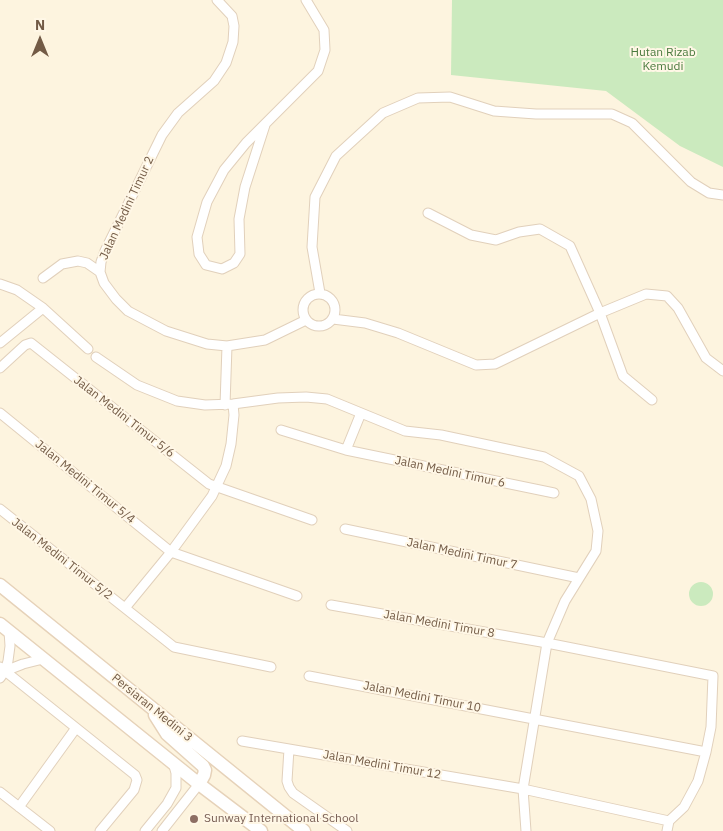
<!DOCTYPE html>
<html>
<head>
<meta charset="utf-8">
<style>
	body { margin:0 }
	#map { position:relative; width:723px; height:831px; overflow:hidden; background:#fdf4df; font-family:"IBM Plex Sans",sans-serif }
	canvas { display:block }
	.north { position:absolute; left:15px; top:15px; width:50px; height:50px; -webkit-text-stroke:4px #fff7e6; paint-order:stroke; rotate:0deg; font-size:14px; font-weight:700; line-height:20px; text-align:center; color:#735b46 }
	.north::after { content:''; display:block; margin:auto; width:18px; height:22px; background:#735b46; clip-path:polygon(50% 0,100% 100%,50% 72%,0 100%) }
</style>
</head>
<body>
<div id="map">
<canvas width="723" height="831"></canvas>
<div class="north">N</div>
</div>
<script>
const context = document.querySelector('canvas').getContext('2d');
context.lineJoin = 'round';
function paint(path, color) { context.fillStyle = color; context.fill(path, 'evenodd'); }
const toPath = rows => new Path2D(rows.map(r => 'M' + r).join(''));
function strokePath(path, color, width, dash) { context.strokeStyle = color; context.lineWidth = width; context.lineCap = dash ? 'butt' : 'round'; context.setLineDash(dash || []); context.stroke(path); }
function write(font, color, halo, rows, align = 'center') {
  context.font = font + ' "IBM Plex Sans",sans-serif'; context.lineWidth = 4; context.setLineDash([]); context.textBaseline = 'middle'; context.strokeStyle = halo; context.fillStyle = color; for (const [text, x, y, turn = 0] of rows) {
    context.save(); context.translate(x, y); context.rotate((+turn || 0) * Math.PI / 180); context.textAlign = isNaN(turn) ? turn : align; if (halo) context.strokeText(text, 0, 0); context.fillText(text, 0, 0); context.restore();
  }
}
paint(toPath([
	[452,0,723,0,723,167,680,146,606,91,451,75],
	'689 594a12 12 0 1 1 24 0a12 12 0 1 1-24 0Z'
]), '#cbeabe');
const street = toPath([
	[217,0,232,16,234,26,233,42,226,63,214,81,178,113,162,135,105,251,101,262,100,272,104,283,116,299,128,311,166,331,207,344,227,346,265,340,306,320],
	[265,125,245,187,239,219,240,254,234,263,222,269,206,265,199,254,197,237,207,202,224,170,246,143,318,71,325,50,324,30,306,0],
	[428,213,471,235,496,240,519,232,540,229,570,246,600,313,623,376,652,400],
	[43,278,62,264,78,261,87,263,100,272],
	[0,284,17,290,43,308,88,349],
	[320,293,312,247,315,197,336,156,383,113,418,98,450,97,494,111,536,114,612,114,632,123,691,182,709,193,723,195],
	'303 310a16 16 0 1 1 32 0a16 16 0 1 1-32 0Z',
	[333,319,365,323,398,333,476,365,495,364,600,313,646,294,667,296,678,308,706,358,723,371],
	[0,343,43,308],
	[96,357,137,385,177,401,205,405,233,404,278,398,306,397,327,399,405,431,441,435,544,457,579,476,591,499,598,531,596,551,565,601,547,643,523,789,526,831],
	[0,368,25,345,31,343,209,484,312,520],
	[225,405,227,346],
	[0,413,171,552,297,596],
	[281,430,346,450,554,493],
	[346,450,361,413],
	[0,509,174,647,271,667],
	[345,529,579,578],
	[331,605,547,643,713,676,711,727,706,752,698,781,684,807,669,821,667,831],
	[125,608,171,552,212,496,226,466,231,444,234,415,233,404],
	[0,667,135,775,137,780,134,790,100,831],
	[5,671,23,664,43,659],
	[309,676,706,752],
	[0,678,5,671,8,661,10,646,9,631],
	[242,741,523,789,669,821],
	[289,749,287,781,289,787,293,793,347,831],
	[0,792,50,831],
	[19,807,76,728],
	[145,831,167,804,176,788,176,773,173,762],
	[162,831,199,784]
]);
const secondary = toPath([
	[0,585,304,831],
	[0,624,199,784,261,831],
	[155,715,167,734,203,766,205,770,204,775,199,784]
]);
strokePath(street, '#e1d0bb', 11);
strokePath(secondary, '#e6d2b9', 15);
strokePath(street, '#fff', 9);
strokePath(secondary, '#fff', 12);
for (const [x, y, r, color] of [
	[194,819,5,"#8d6e63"]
]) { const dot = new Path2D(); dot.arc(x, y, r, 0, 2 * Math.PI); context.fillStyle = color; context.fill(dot); strokePath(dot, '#fff7e6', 2); }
write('12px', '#4a7a3e', '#fff7e6', [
	["Hutan Rizab",663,53],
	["Kemudi",663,67]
]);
write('12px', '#735b46', '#fff7e6', [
	["Jalan Medini Timur 2",127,208,-65],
	["Jalan Medini Timur 5/6",124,417,38],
	["Jalan Medini Timur 6",450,472,12],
	["Jalan Medini Timur 5/4",85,482,39],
	["Jalan Medini Timur 7",462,554,12],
	["Jalan Medini Timur 5/2",62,559,38],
	["Jalan Medini Timur 8",439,624,10],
	["Jalan Medini Timur 10",422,697,11],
	["Persiaran Medini 3",152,708,39],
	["Jalan Medini Timur 12",382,765,10]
]);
write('12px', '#785e54', '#fff7e6', [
	["Sunway International School",204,819]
], 'left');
</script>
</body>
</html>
